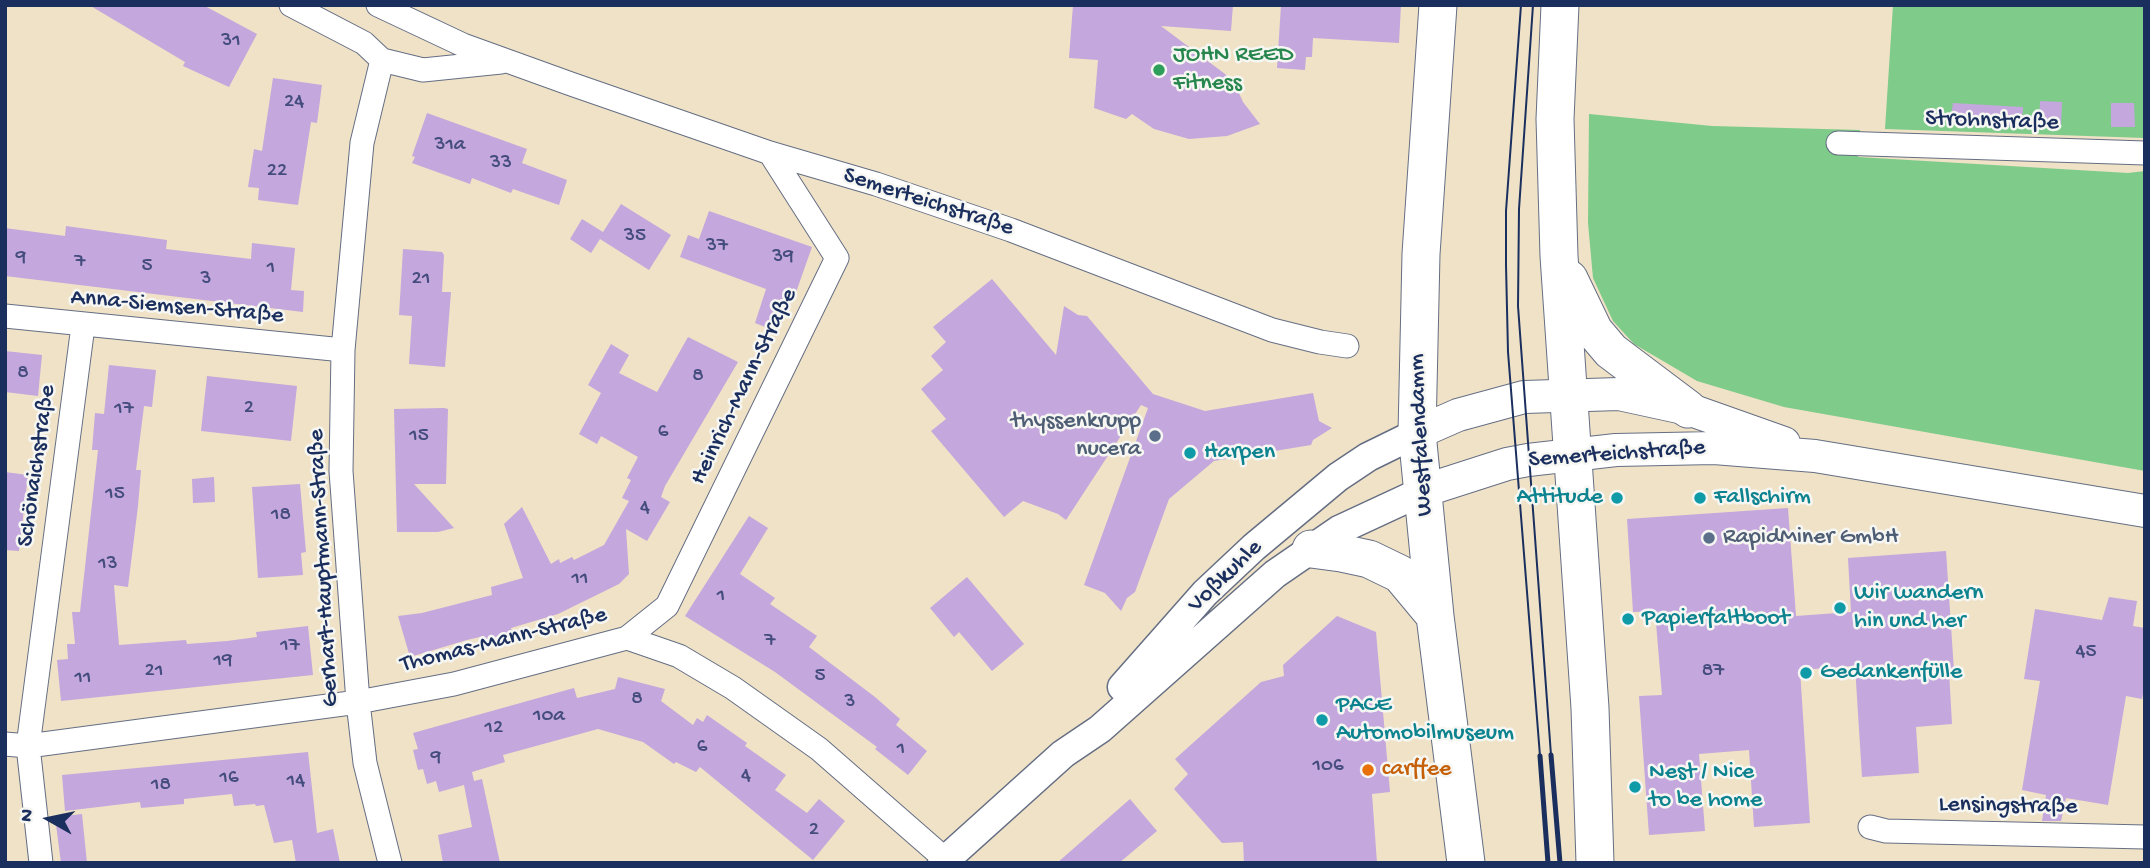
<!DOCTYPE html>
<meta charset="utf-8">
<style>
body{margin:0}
#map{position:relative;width:2150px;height:868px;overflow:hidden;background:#efe2c7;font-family:"Gochi Hand",sans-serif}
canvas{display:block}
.frame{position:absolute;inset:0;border:7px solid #1b2f5e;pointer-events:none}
.north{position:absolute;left:14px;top:784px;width:70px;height:70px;-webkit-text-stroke:5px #f6f6f2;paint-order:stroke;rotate:279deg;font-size:19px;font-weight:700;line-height:28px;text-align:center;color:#1b2f5e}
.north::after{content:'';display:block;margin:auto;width:24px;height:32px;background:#1b2f5e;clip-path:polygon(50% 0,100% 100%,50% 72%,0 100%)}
</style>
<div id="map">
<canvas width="2150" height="868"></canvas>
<div class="frame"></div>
<div class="north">N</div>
</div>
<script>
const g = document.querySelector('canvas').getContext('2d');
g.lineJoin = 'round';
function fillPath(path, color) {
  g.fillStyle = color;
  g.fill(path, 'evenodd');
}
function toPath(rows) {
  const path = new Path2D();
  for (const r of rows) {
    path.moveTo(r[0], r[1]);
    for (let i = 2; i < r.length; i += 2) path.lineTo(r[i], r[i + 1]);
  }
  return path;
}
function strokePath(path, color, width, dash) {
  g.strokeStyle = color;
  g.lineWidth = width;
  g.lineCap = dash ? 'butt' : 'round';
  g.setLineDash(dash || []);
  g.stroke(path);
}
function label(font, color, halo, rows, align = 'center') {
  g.font = font + ' "Gochi Hand",sans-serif';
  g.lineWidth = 5;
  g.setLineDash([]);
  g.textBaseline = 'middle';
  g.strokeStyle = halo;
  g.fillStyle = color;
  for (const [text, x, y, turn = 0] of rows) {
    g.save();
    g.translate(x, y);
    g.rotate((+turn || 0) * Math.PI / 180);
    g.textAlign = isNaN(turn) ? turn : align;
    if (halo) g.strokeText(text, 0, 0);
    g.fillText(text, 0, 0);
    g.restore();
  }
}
const green = toPath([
 [1893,5,2145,5,2145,138,1885,129],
 [1589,114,1712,126,1860,130,1858,157,2128,173,2145,171,2145,471,1784,407,1697,381,1634,344,1613,321,1593,278,1588,223]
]);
const building = toPath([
 [89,5,203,5,257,34,229,87,183,66,185,62],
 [1073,5,1233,5,1231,31,1161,26,1225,74,1235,84,1243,102,1260,124,1227,136,1189,139,1154,129,1132,114,1126,119,1094,108,1098,60,1069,58],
 [1281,5,1401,5,1399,43,1313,38,1312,57,1306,57,1305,70,1277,68],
 [273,78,322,85,317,123,311,122,298,205,258,200,259,188,248,187,254,149,262,151],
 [2040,101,2062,102,2061,127,2039,126],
 [1953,103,2023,107,2022,127,1950,124],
 [2111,103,2134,103,2135,127,2111,127],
 [427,113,527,149,522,163,567,180,559,205,513,189,511,193,472,178,470,184,412,163,415,157,412,156],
 [621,204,671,235,649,270,600,239,591,253,570,239,582,219,603,232],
 [709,211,812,247,794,298,791,297,773,330,755,323,766,289,680,257,688,235,699,239],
 [66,226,167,240,166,249,251,259,252,243,295,248,291,290,304,291,303,312,5,276,5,228,65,236],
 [403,249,442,252,444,255,442,292,451,292,445,367,409,364,412,316,399,315],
 [992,279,1056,355,1064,306,1078,315,1087,316,1153,394,1205,411,1313,393,1319,421,1332,428,1313,440,1311,445,1214,461,1169,499,1135,592,1127,598,1121,611,1105,593,1084,585,1148,408,1141,405,1066,520,1058,514,1023,501,1004,517,931,431,946,419,921,389,943,370,931,356,946,342,933,327],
 [688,337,738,362,665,486,661,497,670,502,647,541,626,529,629,574,619,584,558,614,511,628,512,632,485,640,484,636,467,640,410,657,398,616,422,613,492,595,491,587,523,578,504,524,522,507,551,564,559,559,560,563,572,557,574,560,604,545,629,501,622,498,631,480,627,478,638,457,601,436,597,444,579,434,601,393,588,385,611,344,629,355,619,373,657,392],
 [5,351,42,355,38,396,5,392],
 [109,365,156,370,152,407,144,406,136,470,141,470,138,506,128,587,114,585,119,645,186,640,187,644,227,641,257,637,256,632,308,626,313,675,61,701,57,660,68,659,67,644,75,644,72,612,80,612,98,450,92,450,95,413,104,414],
 [207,376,297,386,291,441,201,431],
 [444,408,448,409,446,484,414,484,454,528,438,532,397,532,394,409],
 [5,472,28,475,19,551,5,550],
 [214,477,215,502,193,503,192,479],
 [300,484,306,552,301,553,303,575,258,578,252,487],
 [1788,508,1796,616,1851,612,1848,558,1946,551,1954,671,1949,671,1952,724,1916,727,1919,773,1862,777,1855,666,1800,670,1810,823,1754,827,1749,750,1699,754,1705,831,1649,835,1639,696,1662,695,1655,611,1633,612,1627,519],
 [749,516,768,528,740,574,775,598,770,604,817,636,809,647,875,697,900,719,896,725,927,751,908,775,875,749,877,747,775,672,685,616],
 [967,577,1024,644,992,671,959,632,954,637,930,608],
 [2109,597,2137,601,2133,626,2145,628,2145,684,2142,699,2126,696,2108,805,2066,798,2061,821,2042,821,2046,795,2022,790,2040,681,2024,679,2035,609,2102,620],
 [1337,616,1376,632,1390,792,1372,794,1377,863,1244,863,1243,842,1222,843,1174,789,1188,774,1175,759,1261,682,1284,676,1283,665],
 [618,677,665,689,661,701,693,725,697,718,703,722,707,715,747,743,745,746,786,775,775,790,807,813,819,799,845,821,813,860,700,767,696,772,676,762,674,764,643,742,598,729,503,755,505,762,472,772,474,781,482,779,500,863,443,863,438,835,472,827,464,785,439,792,436,781,427,784,423,769,418,770,413,750,418,749,413,733,574,688,577,698,615,689],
 [308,752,317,833,333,829,340,863,296,863,292,840,274,843,264,805,256,806,255,804,234,806,232,794,184,799,184,804,141,808,140,802,65,811,62,775],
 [1130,799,1157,831,1119,863,1057,863],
 [82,814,87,863,61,863,55,817]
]);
const minor = toPath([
 [291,5,364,43,382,60,423,70,501,62],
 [378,5,463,45,571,84,770,153,876,184,1011,230,1272,330,1320,342,1347,346],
 [382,60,362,143,343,350,341,471,358,702,365,763,390,863],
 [1838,143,2145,153],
 [5,316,343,350],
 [627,638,667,606,837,258,770,153],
 [5,744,28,746,358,702,454,684,627,638,679,656,733,688,819,749,946,860],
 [1870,827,1886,831,2145,837],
 [41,863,28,746,83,326]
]);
const tertiary = toPath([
 [1122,687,1205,593,1254,547,1338,477,1368,457,1417,433],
 [942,863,1063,754,1100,729,1275,574,1339,530,1423,491]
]);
const secondary = toPath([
 [1417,433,1458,415,1524,397,1619,394,1688,409,1784,443],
 [1423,491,1507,464,1528,460,1616,450,1714,448,1815,456,2145,511]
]);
const primary = toPath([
 [1438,5,1421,254,1417,433,1435,616,1466,863],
 [1560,5,1555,119,1559,256,1590,708,1595,863],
 [1569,279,1594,331,1611,351,1688,409],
 [1311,549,1341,553,1369,559,1400,574,1435,616]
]);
const tram = toPath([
 [1521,5,1506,211,1506,265,1508,352,1540,756],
 [1533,5,1519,209,1518,306,1551,755]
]);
const rail = toPath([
 [1551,755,1560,863],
 [1540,756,1548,863]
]);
const markers = [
 [1159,70,7,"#2e9e5b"],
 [1155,436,7,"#5c6f8a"],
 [1190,453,7,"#0f9aa8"],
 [1617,498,7,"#0f9aa8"],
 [1700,498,7,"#0f9aa8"],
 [1709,538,7,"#5c6f8a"],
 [1840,608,7,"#0f9aa8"],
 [1628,619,7,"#0f9aa8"],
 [1806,673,7,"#0f9aa8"],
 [1322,720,7,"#0f9aa8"],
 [1368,770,7,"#e8710a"],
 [1635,787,7,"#0f9aa8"]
];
const numberNames = [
 ["31",231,42],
 ["24",294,103],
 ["31a",450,146],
 ["33",501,164],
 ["22",277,172],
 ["35",635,237],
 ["37",717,247],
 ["39",783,258],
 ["9",21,259],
 ["7",80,263],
 ["5",147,267],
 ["1",271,269],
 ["3",206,280],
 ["21",421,280],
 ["8",23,374],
 ["8",698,377],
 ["2",249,409],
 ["17",124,410],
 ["6",663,433],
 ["15",419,437],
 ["15",115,495],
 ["4",645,509],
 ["18",281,516],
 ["13",108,565],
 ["11",580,580],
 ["1",721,597],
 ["7",770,642],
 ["17",290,647],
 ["45",2086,653],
 ["19",223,662],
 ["21",154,672],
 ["87",1713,672],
 ["5",820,677],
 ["11",83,679],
 ["8",637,700],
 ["3",850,703],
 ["10a",549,717],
 ["12",494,729],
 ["6",702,748],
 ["1",901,750],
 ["9",436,759],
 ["106",1328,767],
 ["4",746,777],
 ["16",229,779],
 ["14",296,782],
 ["18",161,786],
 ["2",814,831]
];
const leisureNames = [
 ["JOHN REED",1173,56],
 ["Fitness",1173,84]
];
const streetNames = [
 ["Strohnstraße",1992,122,2],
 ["Semerteichstraße",928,203,18],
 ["Anna-Siemsen-Straße",177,308,5],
 ["Heinrich-Mann-Straße",745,387,-64],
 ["Westfalendamm",1422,435,-93],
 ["Semerteichstraße",1617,455,-4],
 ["Schönaichstraße",38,466,-82],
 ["Gerhart-Hauptmann-Straße",325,568,-93],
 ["Voßkuhle",1226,577,-44],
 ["Thomas-Mann-Straße",504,641,-14],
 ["Lensingstraße",2008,807,1]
];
const serviceNames = [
 ["thyssenkrupp",1141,422],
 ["nucera",1141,450],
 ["RapidMiner GmbH",1723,538,"left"]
];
const cultureNames = [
 ["Harpen",1204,453],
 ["Attitude",1603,498,"right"],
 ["Fallschirm",1714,498],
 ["Wir wandern",1854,594],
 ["hin und her",1854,622],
 ["Papierfaltboot",1642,619],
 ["Gedankenfülle",1820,673],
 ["PACE",1336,706],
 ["Automobilmuseum",1336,734],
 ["Nest / Nice",1649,773],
 ["to be home",1649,801]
];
const foodNames = [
 ["carffee",1382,770]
];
fillPath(green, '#7ecb8a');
fillPath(building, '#c4a7dc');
strokePath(minor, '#656e83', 25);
strokePath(tertiary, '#656e83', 31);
strokePath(secondary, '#656e83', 34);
strokePath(primary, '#656e83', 39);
strokePath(minor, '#fff', 23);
strokePath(tertiary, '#fff', 28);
strokePath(secondary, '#fff', 32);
strokePath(primary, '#fff', 37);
strokePath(tram, '#1b2f5e', 2);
strokePath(rail, '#1b2f5e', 5);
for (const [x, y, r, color] of markers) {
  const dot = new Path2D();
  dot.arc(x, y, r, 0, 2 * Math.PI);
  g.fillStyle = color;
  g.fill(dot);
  strokePath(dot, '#f6f6f2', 2.5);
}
label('21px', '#454d7e', null, numberNames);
label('24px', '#27864d', '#f6f6f2', leisureNames, 'left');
label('24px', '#1b2f5e', '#f6f6f2', streetNames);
label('24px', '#4e5e75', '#f6f6f2', serviceNames, 'right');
label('24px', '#0d838f', '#f6f6f2', cultureNames, 'left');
label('24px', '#c56008', '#f6f6f2', foodNames, 'left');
</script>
